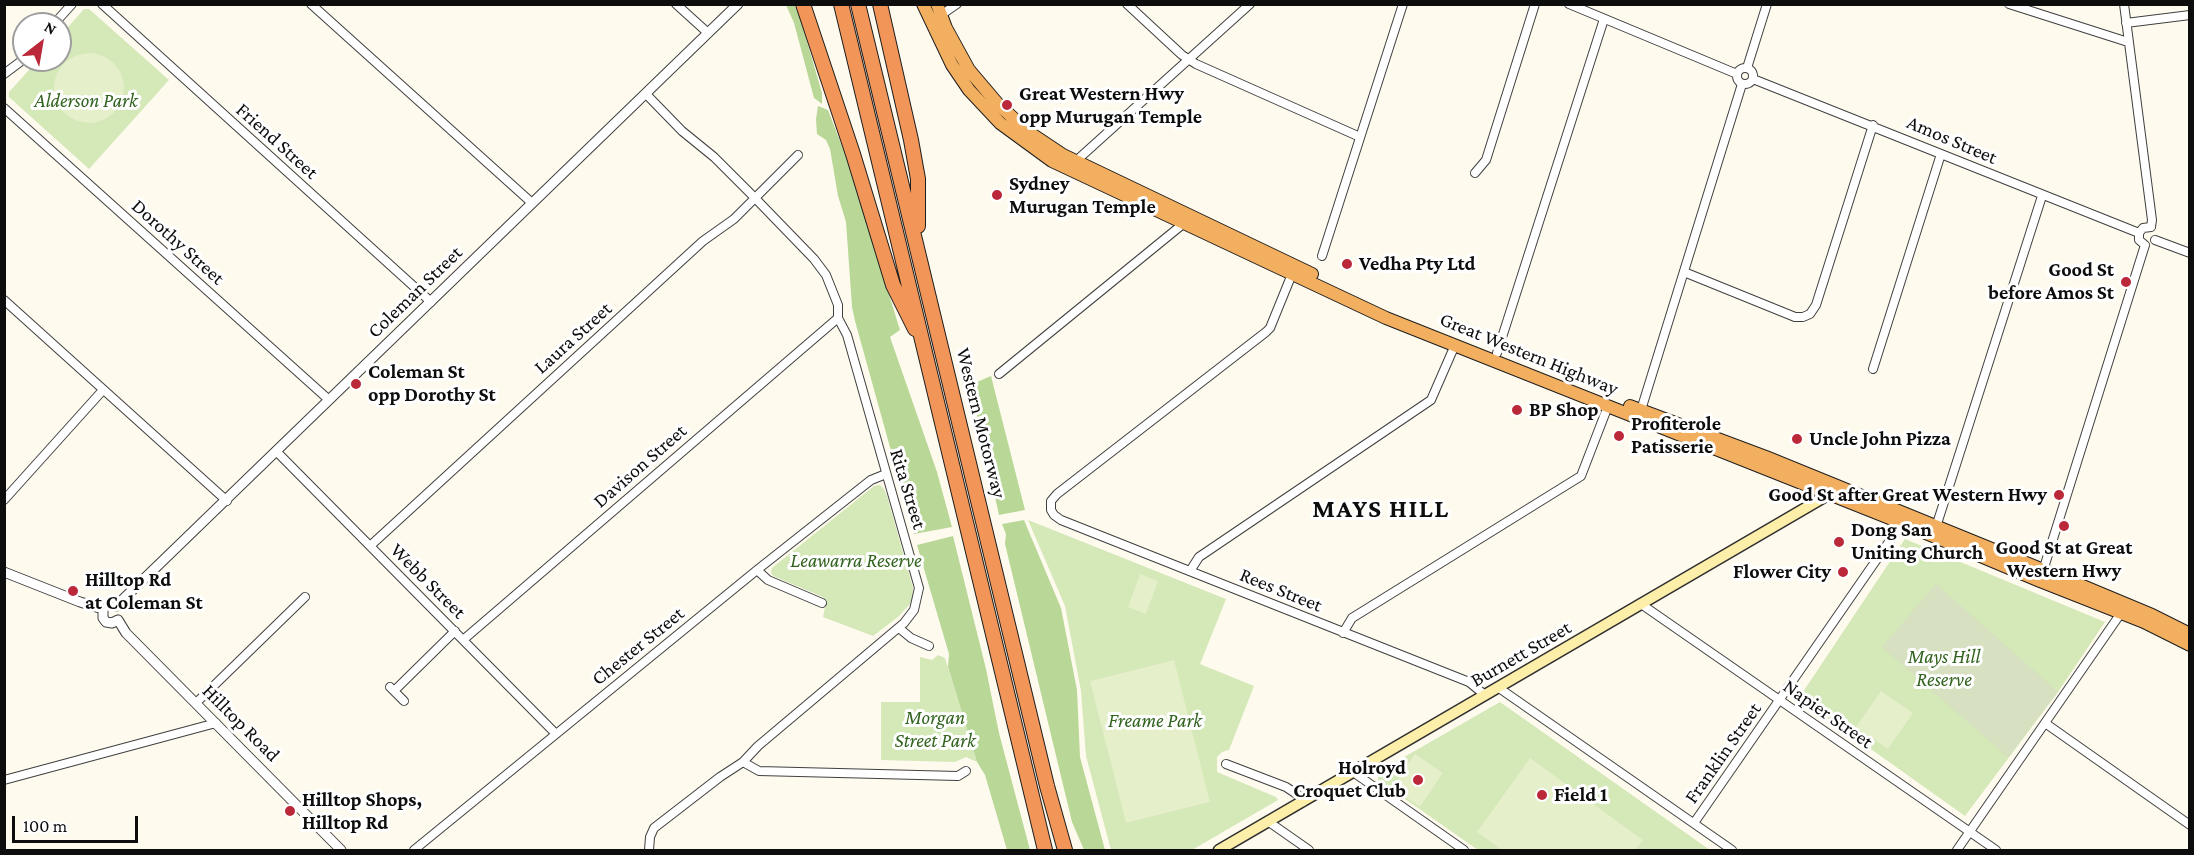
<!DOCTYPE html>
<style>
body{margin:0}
#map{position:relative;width:2194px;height:855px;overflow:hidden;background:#fffaee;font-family:"Crimson Pro",serif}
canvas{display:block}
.frame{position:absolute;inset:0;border:6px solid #0d0d0d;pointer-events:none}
.north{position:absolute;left:12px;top:12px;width:60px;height:60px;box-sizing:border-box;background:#fff;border:2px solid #9e9e9e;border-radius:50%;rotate:31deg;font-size:16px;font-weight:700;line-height:24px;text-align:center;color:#0d0d0d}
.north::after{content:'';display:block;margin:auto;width:21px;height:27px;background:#ba2839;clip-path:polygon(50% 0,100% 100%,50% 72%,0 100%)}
.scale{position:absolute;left:12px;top:816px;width:126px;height:27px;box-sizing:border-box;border:3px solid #0d0d0d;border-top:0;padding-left:8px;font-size:18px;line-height:21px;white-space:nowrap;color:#0d0d0d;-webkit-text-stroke:4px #fff;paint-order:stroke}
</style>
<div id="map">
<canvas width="2194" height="855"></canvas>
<div class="frame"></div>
<div class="north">N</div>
<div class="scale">100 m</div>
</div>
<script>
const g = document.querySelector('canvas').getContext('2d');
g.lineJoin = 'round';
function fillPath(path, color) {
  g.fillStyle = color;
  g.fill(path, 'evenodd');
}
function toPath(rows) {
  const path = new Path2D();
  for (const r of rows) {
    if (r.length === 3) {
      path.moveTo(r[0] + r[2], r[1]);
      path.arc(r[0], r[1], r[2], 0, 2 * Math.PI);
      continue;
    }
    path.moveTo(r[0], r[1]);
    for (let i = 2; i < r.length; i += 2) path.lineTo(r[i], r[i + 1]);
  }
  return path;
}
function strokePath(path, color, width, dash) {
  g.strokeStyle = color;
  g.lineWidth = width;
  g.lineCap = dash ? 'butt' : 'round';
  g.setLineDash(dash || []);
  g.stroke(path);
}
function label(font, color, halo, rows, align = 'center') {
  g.font = font + ' "Crimson Pro",serif';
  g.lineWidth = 6;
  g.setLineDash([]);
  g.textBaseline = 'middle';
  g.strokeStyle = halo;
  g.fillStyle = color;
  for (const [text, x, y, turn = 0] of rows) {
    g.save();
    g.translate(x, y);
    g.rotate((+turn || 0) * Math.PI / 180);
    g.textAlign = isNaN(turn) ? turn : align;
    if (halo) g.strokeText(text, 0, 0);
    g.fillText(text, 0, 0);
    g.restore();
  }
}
const green = toPath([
 [84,9,89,9,169,80,89,169,9,97,9,92,38,60,60,60,60,36],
 [880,485,884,489,887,496,913,588,912,602,898,617,873,636,823,617,826,602,823,597,773,576,771,572,772,568,874,486],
 [1028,520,1226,599,1200,664,1254,686,1229,750,1222,752,1217,757,1217,772,1276,797,1278,800,1192,850,1111,850,1086,756,1081,691,1065,606],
 [1905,539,2105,622,2058,692,1965,816,1799,698],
 [938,655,945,658,977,762,966,757,955,762,881,760,881,702,920,702,920,657,932,660],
 [1500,702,1710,850,1478,850,1378,780,1378,772]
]);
const forest = toPath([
 [786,5,794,5,799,14,822,93,822,104,814,98,794,23],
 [818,106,828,110,848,162,900,330,890,337,937,472,952,527,914,534,855,321,852,307,846,222,838,196,830,149,826,140,817,134,816,119],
 [991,376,1025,510,999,515,970,385],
 [1024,520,1061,608,1077,690,1080,757,1105,850,1084,850,1072,822,1005,544,1006,534,1002,524],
 [953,536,986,669,999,733,1030,850,1007,850,985,775,977,762,948,667,949,654,917,545]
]);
const cemetery = toPath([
 [1936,584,2058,692,2008,757,1882,647]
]);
const pitch = toPath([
 [89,88,35],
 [1140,574,1158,581,1146,614,1128,607],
 [1174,660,1210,802,1126,823,1090,681],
 [1881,691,1913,713,1888,749,1856,727],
 [1415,754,1443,773,1420,807,1392,788],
 [1530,758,1643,840,1635,850,1502,850,1477,832]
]);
const minor = toPath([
 [102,4,431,302],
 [311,4,532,203],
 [676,4,708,33],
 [1127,4,1182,55,1196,64,1360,137],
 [1569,4,1737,74],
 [2009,4,2128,42],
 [2124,4,2152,220,2151,227],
 [941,15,957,4],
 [2126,23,2190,15],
 [54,24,72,4],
 [1745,76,8],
 [1747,68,1767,4],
 [4,74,24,59],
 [1753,79,2139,233],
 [646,94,682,131,714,157,754,197,814,259,826,275,838,305,838,318,847,335,919,588,914,610,904,623,758,746,743,762,720,777,654,828,650,837,649,850],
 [4,108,328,399],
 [1076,161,1250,4],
 [1475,173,1486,160,1535,4],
 [2155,240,2190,253],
 [2145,245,2139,240,2139,233,2143,228,2151,227],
 [1322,256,1403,4],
 [1684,272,1795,317,1803,317,1810,314,1816,305,1873,125],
 [1292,274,1270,328,1266,332,1057,494,1051,501,1051,510,1054,515,1061,520,1469,682,1485,695],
 [4,300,227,501],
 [1497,353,1604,19],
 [1873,369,1941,154],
 [999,374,1183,224],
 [1641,410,1742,84],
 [276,451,556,734],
 [4,500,103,390],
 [1936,527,2042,196],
 [370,546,703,241,734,219,798,155],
 [757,570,768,580,822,603],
 [1190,571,1199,557,1431,400,1455,345],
 [2042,574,2145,245],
 [1641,604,1996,850],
 [899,628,911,638,929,646],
 [1343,633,1352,618,1581,476,1608,406],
 [463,640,838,318],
 [390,687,404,701],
 [1499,688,1732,850],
 [394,691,455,631],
 [196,703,305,597],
 [2045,723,2190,825],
 [743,762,759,771,958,776,966,771],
 [1226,764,1286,787,1298,795,1303,802],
 [1353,772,1464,850],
 [4,780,216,723],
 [1269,822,1309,850],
 [1694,823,1902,523],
 [414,850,757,570,871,480,886,474],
 [1957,850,2121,613]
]);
const tertiary = toPath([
 [4,572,80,602,103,609],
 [116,606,738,4],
 [103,609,103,618,106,622,112,623,118,620],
 [118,620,126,633,341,850]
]);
const secondary = toPath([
 [1219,850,1833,492]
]);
const trunk = toPath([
 [923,4,952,65,969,90,1000,123,1052,161,1386,318,1902,523,2040,581,2144,622,2190,645],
 [937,4,946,28,969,70,997,103,1027,131,1063,155,1312,274],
 [1630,406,1766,457,2085,587,2152,615,2190,634]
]);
const motorway = toPath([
 [803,4,853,154,893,285,915,329],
 [841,4,1045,850],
 [858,4,1047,786,1065,850],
 [880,4,911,140,918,179,918,226]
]);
const markers = [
 [1007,105,6,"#ba2839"],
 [997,195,6,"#ba2839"],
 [1347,264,6,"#ba2839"],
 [2126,282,6,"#ba2839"],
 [356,384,6,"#ba2839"],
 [1517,410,6,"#ba2839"],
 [1619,436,6,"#ba2839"],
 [1797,439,6,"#ba2839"],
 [2059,495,6,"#ba2839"],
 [2064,526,6,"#ba2839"],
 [1839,542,6,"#ba2839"],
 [1843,572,6,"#ba2839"],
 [73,591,6,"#ba2839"],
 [1418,780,6,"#ba2839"],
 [1542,795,6,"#ba2839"],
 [290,811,6,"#ba2839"]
];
const poiNames = [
 ["Great Western Hwy",1019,94],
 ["opp Murugan Temple",1019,117],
 ["Sydney",1009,184],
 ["Murugan Temple",1009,207],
 ["Vedha Pty Ltd",1359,264],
 ["Good St",2114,270,"right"],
 ["before Amos St",2114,293,"right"],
 ["Coleman St",368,372],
 ["opp Dorothy St",368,395],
 ["BP Shop",1529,410],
 ["Profiterole",1631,424],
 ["Patisserie",1631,447],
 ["Uncle John Pizza",1809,439],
 ["Good St after Great Western Hwy",2047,495,"right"],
 ["Dong San",1851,530],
 ["Uniting Church",1851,553],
 ["Good St at Great",2064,548,"center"],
 ["Western Hwy",2064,571,"center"],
 ["Flower City",1831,572,"right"],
 ["Hilltop Rd",85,580],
 ["at Coleman St",85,603],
 ["Holroyd",1406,768,"right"],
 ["Croquet Club",1406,791,"right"],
 ["Field 1",1554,795],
 ["Hilltop Shops,",302,800],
 ["Hilltop Rd",302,823]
];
const parkNames = [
 ["Alderson Park",86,101],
 ["Leawarra Reserve",856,561],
 ["Mays Hill",1944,657],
 ["Reserve",1944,680],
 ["Morgan",935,718],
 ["Street Park",935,741],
 ["Freame Park",1155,721]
];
const streetNames = [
 ["Amos Street",1952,140,23],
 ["Friend Street",277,141,42],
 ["Dorothy Street",178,242,42],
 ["Coleman Street",415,292,-44],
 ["Laura Street",573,338,-42],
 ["Great Western Highway",1529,354,22],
 ["Western Motorway",981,423,76],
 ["Davison Street",640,466,-41],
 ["Rita Street",908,489,73],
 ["Webb Street",428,581,45],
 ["Rees Street",1281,590,22],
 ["Chester Street",638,646,-39],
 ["Burnett Street",1521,654,-30],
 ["Napier Street",1828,714,35],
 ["Hilltop Road",241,723,45],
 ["Franklin Street",1723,753,-55]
];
const districtNames = [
 ["MAYS HILL",1381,509]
];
fillPath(green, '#d4e8b8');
fillPath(forest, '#b9d898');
fillPath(cemetery, '#d7e0c0');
fillPath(pitch, '#e5efca');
strokePath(minor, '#404040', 10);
strokePath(tertiary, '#404040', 11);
strokePath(secondary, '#2f2f2f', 13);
strokePath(trunk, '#1e1e1e', 14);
strokePath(motorway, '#1e1e1e', 16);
strokePath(minor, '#fff', 8);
strokePath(tertiary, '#fff', 9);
strokePath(secondary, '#fdeeaa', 10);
strokePath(trunk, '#f3af60', 12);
strokePath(motorway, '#f19559', 14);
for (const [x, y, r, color] of markers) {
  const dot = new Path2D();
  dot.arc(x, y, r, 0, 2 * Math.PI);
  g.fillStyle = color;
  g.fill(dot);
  strokePath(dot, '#fff', 2);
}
label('bold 20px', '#0d0d0d', '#fff', poiNames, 'left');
label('italic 20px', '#32631f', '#fff', parkNames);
label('20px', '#0d0d0d', '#fff', streetNames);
g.letterSpacing = '1.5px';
label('bold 26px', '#0d0d0d', '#fff', districtNames);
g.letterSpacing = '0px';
</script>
